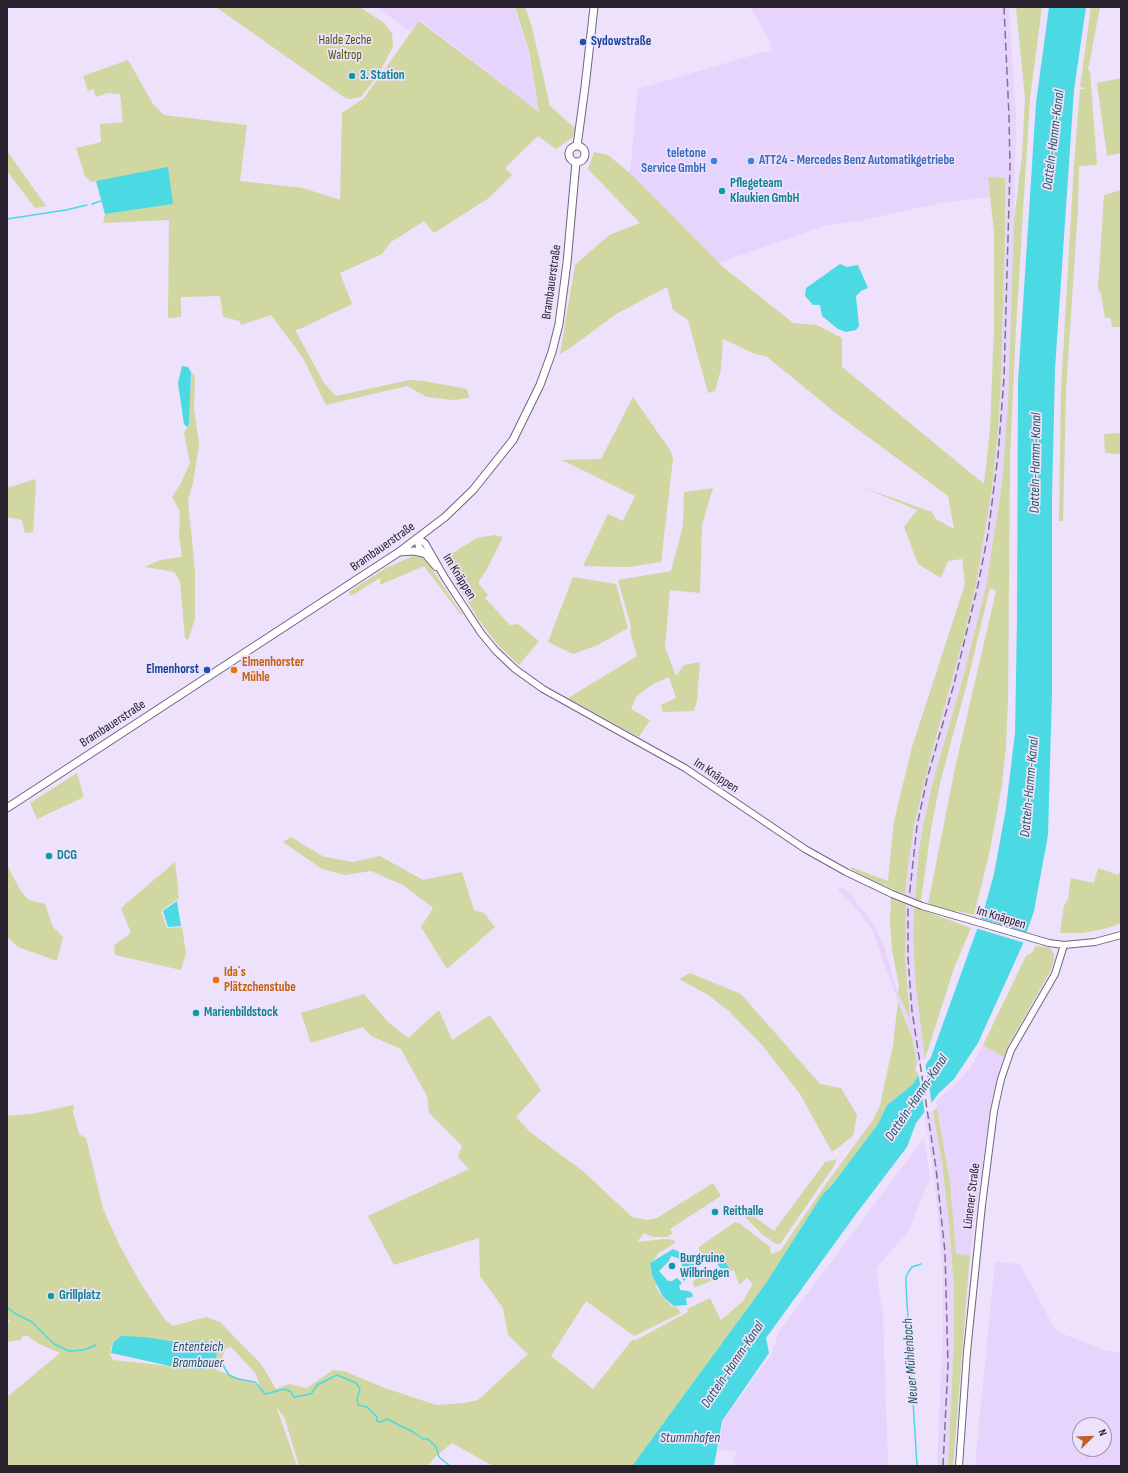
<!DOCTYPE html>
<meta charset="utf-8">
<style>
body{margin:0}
#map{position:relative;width:1128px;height:1473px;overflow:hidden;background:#ede1fc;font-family:"Sofia Sans Condensed",sans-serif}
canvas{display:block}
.frame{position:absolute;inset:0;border:8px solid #28222f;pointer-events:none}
.north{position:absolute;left:1072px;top:1417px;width:40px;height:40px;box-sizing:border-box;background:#ede1fc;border:1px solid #9e95aa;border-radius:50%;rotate:67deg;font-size:11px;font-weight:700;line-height:16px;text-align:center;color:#28222f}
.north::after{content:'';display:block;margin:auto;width:14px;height:18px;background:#c35f27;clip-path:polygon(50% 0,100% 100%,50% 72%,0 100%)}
</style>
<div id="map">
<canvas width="1128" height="1473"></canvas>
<div class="frame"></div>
<div class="north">N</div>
</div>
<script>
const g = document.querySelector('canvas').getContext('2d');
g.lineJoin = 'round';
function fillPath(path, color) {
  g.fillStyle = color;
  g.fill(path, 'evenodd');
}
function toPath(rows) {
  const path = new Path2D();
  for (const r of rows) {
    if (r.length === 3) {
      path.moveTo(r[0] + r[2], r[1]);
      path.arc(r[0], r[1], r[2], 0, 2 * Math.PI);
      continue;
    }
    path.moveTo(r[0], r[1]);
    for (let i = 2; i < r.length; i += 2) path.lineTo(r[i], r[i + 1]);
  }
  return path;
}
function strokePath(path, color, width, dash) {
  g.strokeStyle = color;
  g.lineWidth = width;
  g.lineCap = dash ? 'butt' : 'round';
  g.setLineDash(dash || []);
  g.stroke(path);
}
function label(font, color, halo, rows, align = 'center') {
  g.font = font + ' "Sofia Sans Condensed",sans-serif';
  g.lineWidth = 3.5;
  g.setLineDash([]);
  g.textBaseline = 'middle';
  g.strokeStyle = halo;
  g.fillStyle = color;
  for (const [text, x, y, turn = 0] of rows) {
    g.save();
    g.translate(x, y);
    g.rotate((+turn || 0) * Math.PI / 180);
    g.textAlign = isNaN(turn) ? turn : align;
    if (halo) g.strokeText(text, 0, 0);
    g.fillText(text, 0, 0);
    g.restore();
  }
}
const built = toPath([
 [376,7,514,7,528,51,539,112,420,20,410,31],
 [750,7,1009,7,1016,116,1014,221,1008,405,1002,483,986,587,961,685,933,781,919,851,914,907,913,939,916,989,925,1059,921,1059,921,1063,917,1064,912,1037,907,1022,894,991,873,932,862,916,851,902,838,890,840,886,851,895,874,925,884,946,898,994,910,1016,904,940,906,904,905,894,910,849,914,825,925,778,965,633,976,584,992,488,998,430,1001,378,1005,231,1005,178,988,178,990,197,935,204,859,221,827,225,718,263,630,173,638,89,760,53,773,51,770,40],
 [983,1045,1004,1057,991,1102,970,1255,956,1255,950,1182,936,1101,957,1083,970,1068],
 [933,1111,942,1163,949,1223,954,1289,954,1338,948,1466,937,1466,943,1329,943,1273,934,1175,925,1116,930,1115,929,1112],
 [924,1138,930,1178,908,1232,876,1268,883,1316,888,1466,733,1466,736,1451,718,1450,723,1421,771,1355,779,1331],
 [995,1262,1020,1264,1056,1331,1106,1351,1121,1353,1121,1466,975,1466],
 [1080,1425,1104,1425,1104,1449,1080,1449]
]);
const green = toPath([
 [216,7,360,7,384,23,392,33,393,47,378,75,361,97,351,99,345,98],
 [515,7,525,7,532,27,550,106,575,128,573,137,556,149,538,136,505,168,512,175,489,198,434,233,424,221,391,242,382,254,340,273,352,304,302,328,295,330,324,383,336,396,409,380,424,381,467,389,469,398,453,400,427,397,407,386,326,405,303,358,271,315,241,325,240,321,223,317,220,296,181,297,181,317,168,318,169,220,103,223,105,214,173,204,96,181,91,182,85,176,76,148,101,142,100,124,123,122,120,94,108,93,96,97,93,89,88,91,83,76,128,60,153,104,164,115,247,125,240,181,303,188,340,200,342,113,364,98,419,21,539,112,529,51],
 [1016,7,1042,7,1030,98,1016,327,1010,458,1008,702,1006,745,1002,785,989,855,974,915,957,911,952,912,928,904,955,768,996,591,990,588,966,687,940,783,931,829,921,901,915,898,919,851,923,827,933,781,961,685,986,587,1002,483,1008,405,1014,221,1022,155,1025,98],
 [1091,7,1100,7,1088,70,1090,71,1097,165,1079,166,1078,207,1066,391,1063,521,1059,521,1061,389,1074,164,1080,89,1085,89,1085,88,1080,87],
 [1121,78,1121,153,1107,156,1097,83],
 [7,151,46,206,35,208,7,171],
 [594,152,608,155,630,173,723,267,793,323,817,325,842,338,842,367,984,484,990,429,994,328,994,233,988,177,1005,178,1005,231,1001,378,998,430,992,488,976,584,965,633,931,755,914,825,907,874,905,894,869,879,851,869,851,867,888,881,894,821,912,747,965,584,962,559,948,561,941,578,918,564,904,527,917,510,862,487,932,512,936,519,954,529,948,496,837,414,766,356,755,354,723,339,721,369,715,391,708,393,688,320,673,310,667,287,616,314,569,349,560,354,575,265,609,235,640,223,588,169],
 [1121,190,1121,327,1112,327,1111,318,1105,318,1101,294,1098,289,1104,195],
 [191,372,195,376,194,409,199,444,193,483,188,500,195,571,195,619,188,640,185,638,180,581,174,572,144,567,160,560,182,557,179,535,180,512,172,497,180,485,190,463,184,433,189,424],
 [633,397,670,450,673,459,661,562,628,567,583,566,608,514,623,521,635,496,562,460,601,459],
 [1121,433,1121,454,1105,453,1104,434],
 [35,479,36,484,33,532,25,533,22,520,7,517,7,488],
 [713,488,702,525,700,593,670,590,665,647,676,676,684,665,700,662,697,701,694,711,663,712,661,705,676,698,669,677,653,684,637,696,631,709,650,720,639,737,568,698,637,656,630,632,631,627,618,580,671,571,683,525,684,492],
 [494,535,503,537,488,567,478,583,488,595,485,598,510,625,518,624,539,641,519,665,499,646,478,619,443,559,477,538],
 [413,556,423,558,428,563,462,614,461,615,424,566,380,585,380,578,351,596,349,592,386,568],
 [573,577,616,584,628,628,598,645,573,654,548,642],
 [77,773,84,797,37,819,30,803],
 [291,837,324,857,353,862,380,856,423,880,462,872,474,910,484,913,495,927,447,969,421,927,433,908,403,885,371,871,345,875,322,869,283,842],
 [175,862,179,898,161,911,167,928,182,927,186,953,181,970,115,955,114,945,131,933,121,908],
 [7,865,20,890,29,900,45,904,53,927,63,937,57,961,18,947,7,937],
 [1098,868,1118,875,1121,868,1121,923,1108,928,1083,933,1060,933,1064,906,1068,899,1071,878,1094,883],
 [891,898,906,904,905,957,910,1018,898,994,899,986,892,950,890,923],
 [914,907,971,928,954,968,925,1059,916,989,913,939],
 [1035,946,1048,947,1051,949,1054,955,1054,960,1050,972,1008,1046,1004,1057,983,1045,1026,956,1033,952],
 [690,973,741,994,820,1084,841,1088,857,1115,853,1136,832,1152,800,1094,762,1045,729,1011,708,995,679,979],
 [364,994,388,1022,408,1038,439,1010,452,1040,490,1015,541,1090,516,1117,530,1132,584,1172,632,1217,648,1220,657,1218,713,1183,721,1196,670,1229,673,1233,667,1237,653,1237,644,1233,637,1242,664,1239,674,1240,675,1243,657,1254,657,1256,650,1264,652,1275,657,1284,655,1286,663,1298,672,1306,677,1307,681,1313,634,1336,586,1301,551,1356,593,1389,632,1340,636,1340,688,1312,687,1309,710,1298,721,1320,743,1301,753,1284,747,1278,739,1285,734,1270,731,1271,729,1270,729,1268,726,1263,717,1254,701,1254,699,1250,699,1247,735,1222,739,1223,770,1247,771,1254,781,1250,826,1184,873,1120,881,1103,881,1100,893,1045,898,1001,912,1037,917,1064,915,1070,919,1075,912,1085,887,1105,878,1124,832,1185,822,1195,766,1283,632,1466,493,1466,452,1443,435,1457,428,1466,299,1466,285,1419,276,1406,297,1466,7,1466,7,1397,60,1353,39,1344,28,1336,23,1336,21,1340,7,1342,7,1324,10,1321,7,1318,7,1116,31,1114,74,1105,73,1112,79,1134,86,1138,103,1209,119,1244,141,1284,165,1320,173,1326,206,1317,220,1322,261,1364,276,1389,289,1384,307,1388,333,1370,344,1371,385,1388,436,1405,464,1403,478,1400,528,1354,508,1335,503,1308,480,1276,479,1238,394,1265,368,1216,469,1169,458,1157,462,1146,429,1113,427,1096,401,1049,371,1036,363,1027,311,1043,301,1013],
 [144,1337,151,1339,181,1342,198,1341,211,1366,199,1369,113,1360,110,1355,112,1343],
 [231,1347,256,1374,260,1388,253,1383,216,1370,220,1363,218,1361,221,1362,225,1349],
 [937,1108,950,1182,956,1254,970,1255,953,1466,948,1466,954,1338,954,1289,949,1223,942,1163,933,1111],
 [837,1159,834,1166,780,1244,776,1244,763,1235,738,1210,738,1205,774,1231,825,1162],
 [707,1272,713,1279,711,1281,696,1287,694,1286,693,1283,693,1281]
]);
const water = toPath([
 [1049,7,1086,7,1074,90,1055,369,1052,498,1052,692,1048,835,1034,911,1022,946,978,1043,954,1079,939,1093,916,1123,907,1147,856,1214,766,1338,769,1353,722,1421,714,1466,632,1466,766,1283,822,1195,832,1185,878,1124,887,1105,912,1085,931,1057,984,910,994,874,1006,808,1015,733,1017,619,1018,382,1036,103],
 [168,167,173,204,105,214,96,181],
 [840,264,847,267,858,265,868,288,861,291,856,296,859,326,856,330,846,332,838,329,822,316,820,305,813,305,805,296,806,288],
 [182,366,188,367,191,372,189,424,187,427,184,424,178,383],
 [177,901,181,926,168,927,163,911],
 [673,1249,690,1257,698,1255,703,1264,692,1272,684,1281,680,1276,684,1269,678,1258,671,1256,669,1261,659,1271,668,1281,672,1281,677,1278,682,1283,679,1286,680,1290,688,1291,692,1293,693,1297,686,1298,687,1305,674,1306,669,1302,663,1297,652,1275,650,1263],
 [712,1253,717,1254,726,1263,729,1268,729,1270,723,1272,713,1258,706,1262,701,1254],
 [121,1336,144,1337,170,1341,181,1342,198,1341,211,1342,217,1351,216,1359,211,1366,200,1369,179,1368,111,1353,113,1343]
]);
const pier = toPath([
 [979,918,1029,933,1025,943,975,928],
 [925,1062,932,1105,925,1114,918,1072]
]);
const stream = toPath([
 [92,204,101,201],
 [7,219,66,210,87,205],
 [7,1307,14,1313,32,1322,54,1344,69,1351,84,1350,96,1345],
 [223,1365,229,1375,238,1379,255,1382,265,1394,285,1389,291,1392,294,1397,311,1394,317,1385,337,1375,356,1383,360,1389,357,1399,358,1405,367,1407,377,1417,377,1421,380,1422,387,1419,413,1432,423,1439,428,1439,436,1447,439,1457,450,1466],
 [917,1466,906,1286,906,1277,909,1271,912,1267,921,1264]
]);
const tertiary = toPath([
 [417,538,425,543,445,578,481,633,496,651,515,669,543,689,685,768,805,849,846,872,892,894],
 [417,538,419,547,436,567],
 [922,906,1049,943,1064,945,1095,942,1121,935],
 [959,1466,967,1352,982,1205,994,1111,1001,1079,1011,1050,1055,974,1064,945]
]);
const secondary = toPath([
 [577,146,585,87,594,7],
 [577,154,8],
 [399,552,414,551,423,553],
 [7,808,399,552,445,517,473,490,513,440,540,385,552,352,559,324,567,263,576,162]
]);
const rail = toPath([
 [943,1466,948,1365,945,1252,936,1168,912,1011,908,958,908,908,917,826,927,779,954,684,978,585,988,534,998,456,1004,378,1010,168,1009,116,1004,7]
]);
const tertiaryBridge = toPath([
 [892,894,922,906]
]);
const markers = [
 [583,42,4,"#1a4fb4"],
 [352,76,4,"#0f9aa8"],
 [714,161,4,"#3f7fe0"],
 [751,161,4,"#3f7fe0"],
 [722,191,4,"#0f9aa8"],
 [207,670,4,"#1a4fb4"],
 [234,670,4,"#e8710a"],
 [49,856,4,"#0f9aa8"],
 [216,980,4,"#e8710a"],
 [196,1013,4,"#0f9aa8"],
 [715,1212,4,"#0f9aa8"],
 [672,1266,4,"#0f9aa8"],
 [51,1296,4,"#0f9aa8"]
];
const parkNames = [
 ["Halde Zeche",345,41],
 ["Waltrop",345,56]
];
const transitNames = [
 ["Sydowstraße",591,42],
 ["Elmenhorst",199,670,"right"]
];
const cultureNames = [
 ["3. Station",360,76],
 ["Pflegeteam",730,184],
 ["Klaukien GmbH",730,199],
 ["DCG",57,856],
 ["Marienbildstock",204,1013],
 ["Reithalle",723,1212],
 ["Burgruine",680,1259],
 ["Wilbringen",680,1274],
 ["Grillplatz",59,1296]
];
const shopNames = [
 ["teletone",706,154],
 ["Service GmbH",706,169],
 ["ATT24 - Mercedes Benz Automatikgetriebe",759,161,"left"]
];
const streetNames = [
 ["Brambauerstraße",552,282,-82],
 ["Brambauerstraße",383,547,-35],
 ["Im Knäppen",459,577,58],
 ["Brambauerstraße",113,724,-33],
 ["Im Knäppen",716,776,34],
 ["Im Knäppen",1001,918,17],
 ["Lünener Straße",972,1196,-83]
];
const foodNames = [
 ["Elmenhorster",242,663],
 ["Mühle",242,678],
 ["Ida´s",224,973],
 ["Plätzchenstube",224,988]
];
const waterNames = [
 ["Datteln-Hamm-Kanal",1054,140,-83],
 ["Datteln-Hamm-Kanal",1036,463,-89],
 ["Datteln-Hamm-Kanal",1030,787,-85],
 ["Datteln-Hamm-Kanal",917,1098,-56],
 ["Ententeich",198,1347],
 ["Brambauer",198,1363],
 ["Neuer Mühlenbach",911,1361,-94],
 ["Datteln-Hamm-Kanal",733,1365,-56],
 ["Stummhafen",690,1438]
];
fillPath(built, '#e6d4fd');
fillPath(green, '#d0d7a0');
fillPath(water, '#4bd9e3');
fillPath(pier, '#ede1fc');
strokePath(stream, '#4bd9e3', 1.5);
strokePath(tertiary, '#706381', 8);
strokePath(secondary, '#706381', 9);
strokePath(tertiary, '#fff', 6);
strokePath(secondary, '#fff', 7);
strokePath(rail, '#7d7487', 1.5, [8, 4]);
strokePath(tertiaryBridge, '#706381', 8, []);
strokePath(tertiaryBridge, '#fff', 6);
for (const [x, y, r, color] of markers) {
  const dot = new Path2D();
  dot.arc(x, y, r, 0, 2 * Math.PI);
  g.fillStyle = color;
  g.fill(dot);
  strokePath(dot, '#ede1fc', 1.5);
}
label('13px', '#505610', '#ede1fc', parkNames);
label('bold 13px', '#164399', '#ede1fc', transitNames, 'left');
label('bold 13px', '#0d838f', '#ede1fc', cultureNames, 'left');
label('bold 13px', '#366cbe', '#ede1fc', shopNames, 'right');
label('13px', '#28222f', '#ede1fc', streetNames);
label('bold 13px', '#c56008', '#ede1fc', foodNames, 'left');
label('italic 14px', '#215b5f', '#ede1fc', waterNames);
</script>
